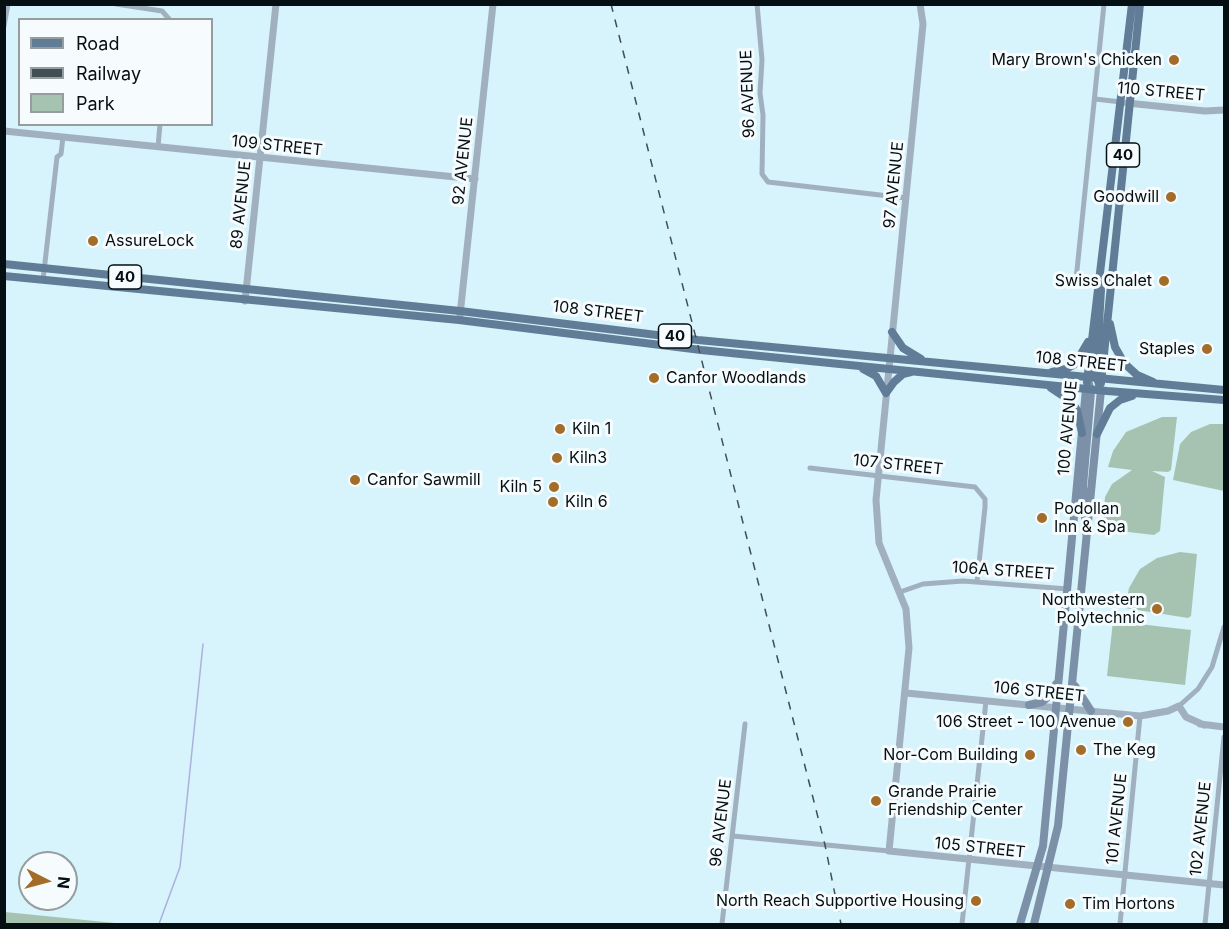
<!DOCTYPE html>
<style>
body{margin:0}
#map{position:relative;width:1229px;height:929px;overflow:hidden;background:#d7f3fc;font-family:Inter,sans-serif}
canvas{display:block}
.frame{position:absolute;inset:0;border:6px solid #050e11;pointer-events:none}
.legend{position:absolute;left:18px;top:18px;width:195px;height:108px;box-sizing:border-box;background:#f6fcfe;border:2px solid #969d9f;margin:0;padding:8px 10px;list-style:none;font-size:18px;color:#050e11}
.legend li{display:flex;align-items:center;gap:12px;height:30px}
.legend b{width:30px;border:2px solid #969d9f}
.north{position:absolute;left:18px;top:851px;width:60px;height:60px;box-sizing:border-box;background:#f6fcfe;border:2px solid #969d9f;border-radius:50%;rotate:96deg;font-size:16px;font-weight:700;line-height:24px;text-align:center;color:#050e11}
.north::after{content:'';display:block;margin:auto;width:21px;height:27px;background:#a46c29;clip-path:polygon(50% 0,100% 100%,50% 72%,0 100%)}
</style>
<div id="map">
<canvas width="1229" height="929"></canvas>
<div class="frame"></div>
<ul class="legend">
<li><b style="height:8px;background:#617c96"></b>Road</li>
<li><b style="height:8px;background:#414f54"></b>Railway</li>
<li><b style="height:16px;background:#a6c3b1"></b>Park</li>
</ul>
<div class="north">N</div>
</div>
<script>
const g = document.querySelector('canvas').getContext('2d');
g.lineJoin = 'round';
function fillPath(path, color) {
  g.fillStyle = color;
  g.fill(path, 'evenodd');
}
function toPath(rows) {
  const path = new Path2D();
  for (const r of rows) {
    path.moveTo(r[0], r[1]);
    for (let i = 2; i < r.length; i += 2) path.lineTo(r[i], r[i + 1]);
  }
  return path;
}
function strokePath(path, color, width, dash) {
  g.strokeStyle = color;
  g.lineWidth = width;
  g.lineCap = dash ? 'butt' : 'round';
  g.setLineDash(dash || []);
  g.stroke(path);
}
function label(font, color, halo, rows, align = 'center') {
  g.font = font + ' Inter,sans-serif';
  g.lineWidth = 6;
  g.setLineDash([]);
  g.textBaseline = 'middle';
  g.strokeStyle = halo;
  g.fillStyle = color;
  for (const [text, x, y, turn = 0] of rows) {
    g.save();
    g.translate(x, y);
    g.rotate((+turn || 0) * Math.PI / 180);
    g.textAlign = isNaN(turn) ? turn : align;
    if (halo) g.strokeText(text, 0, 0);
    g.fillText(text, 0, 0);
    g.restore();
  }
}
const green = toPath([
 [1162,417,1177,417,1171,470,1168,472,1152,471,1165,477,1160,531,1154,535,1102,529,1105,497,1112,484,1132,470,1108,467,1113,451,1126,432],
 [1210,424,1224,424,1224,491,1173,480,1180,444,1191,432],
 [1180,552,1197,554,1191,616,1188,618,1125,608,1129,588,1140,569,1157,558],
 [1113,621,1191,630,1185,685,1107,676],
 [4,912,5,912,125,924,5,924]
]);
const stream = toPath([
 [159,924,180,867,203,644]
]);
const minor = toPath([
 [116,4,162,11,170,20],
 [757,4,762,60,760,93,763,115,762,174,768,182,906,198],
 [4,26,8,4],
 [1095,99,1121,102],
 [158,147,160,124],
 [43,280,57,157,61,154,63,137],
 [1076,280,1104,4],
 [810,468,975,487,985,499,985,507,977,582],
 [900,592,923,584,963,581,1068,589],
 [1179,706,1198,689,1212,667,1224,627],
 [733,836,889,851],
 [722,924,745,724],
 [962,924,986,701],
 [1120,924,1140,716],
 [1205,924,1224,737]
]);
const tertiary = toPath([
 [920,4,923,24,876,500,879,543,906,609,909,648,889,851,1224,885],
 [1127,103,1205,111,1224,110],
 [4,131,475,179],
 [245,301,276,4],
 [460,315,493,4],
 [906,693,1140,716,1168,711,1179,706,1186,717,1204,725],
 [1200,724,1224,727]
]);
const secondary = toPath([
 [1086,533,1083,486,1091,392,1089,384],
 [1075,686,1091,711],
 [1029,705,1042,702,1053,693,1056,684],
 [1020,924,1043,846,1086,389],
 [1034,924,1058,826,1101,390]
]);
const primary = toPath([
 [4,264,460,311,698,340,1224,390],
 [4,276,459,320,701,350,1107,391,1224,400],
 [1110,324,1115,347,1124,363,1137,375,1153,382],
 [892,332,903,348,921,359],
 [863,369,876,376,886,393],
 [1052,372,1066,369,1075,364,1088,342],
 [1087,382,1132,4],
 [1101,383,1140,4],
 [1099,384,1096,375,1101,290],
 [1051,388,1072,402,1077,410,1082,433],
 [886,393,894,382,903,374,911,372],
 [1097,434,1110,408,1120,400,1132,396]
]);
const rail = toPath([
 [611,4,825,845,841,924]
]);
const markers = [
 [1174,60,6,"#a46c29"],
 [1171,197,6,"#a46c29"],
 [93,241,6,"#a46c29"],
 [1164,281,6,"#a46c29"],
 [1207,349,6,"#a46c29"],
 [654,378,6,"#a46c29"],
 [560,429,6,"#a46c29"],
 [557,458,6,"#a46c29"],
 [355,480,6,"#a46c29"],
 [554,487,6,"#a46c29"],
 [553,502,6,"#a46c29"],
 [1042,518,6,"#a46c29"],
 [1157,609,6,"#a46c29"],
 [1128,722,6,"#a46c29"],
 [1081,750,6,"#a46c29"],
 [1030,755,6,"#a46c29"],
 [876,801,6,"#a46c29"],
 [976,901,6,"#a46c29"],
 [1070,904,6,"#a46c29"]
];
const shields = [
 [1123,155,33],
 [125,277,33],
 [675,336,33]
];
const shieldNames = [
 ["40",1123,155],
 ["40",125,277],
 ["40",675,336]
];
const poiNames = [
 ["Mary Brown's Chicken",1162,60,"right"],
 ["Goodwill",1159,197,"right"],
 ["AssureLock",105,241],
 ["Swiss Chalet",1152,281,"right"],
 ["Staples",1195,349,"right"],
 ["Canfor Woodlands",666,378],
 ["Kiln 1",572,429],
 ["Kiln3",569,458],
 ["Canfor Sawmill",367,480],
 ["Kiln 5",542,487,"right"],
 ["Kiln 6",565,502],
 ["Podollan",1054,509],
 ["Inn & Spa",1054,527],
 ["Northwestern",1145,600,"right"],
 ["Polytechnic",1145,618,"right"],
 ["106 Street - 100 Avenue",1116,722,"right"],
 ["The Keg",1093,750],
 ["Nor-Com Building",1018,755,"right"],
 ["Grande Prairie",888,792],
 ["Friendship Center",888,810],
 ["North Reach Supportive Housing",964,901,"right"],
 ["Tim Hortons",1082,904]
];
const streetNames = [
 ["110 STREET",1161,92,5],
 ["96 AVENUE",748,94,-92],
 ["109 STREET",277,146,6],
 ["92 AVENUE",463,161,-84],
 ["97 AVENUE",894,185,-84],
 ["89 AVENUE",241,205,-84],
 ["108 STREET",598,312,7],
 ["108 STREET",1081,362,6],
 ["100 AVENUE",1068,428,-85],
 ["107 STREET",898,465,6],
 ["106A STREET",1003,571,4],
 ["106 STREET",1039,692,6],
 ["101 AVENUE",1117,819,-84],
 ["96 AVENUE",721,823,-83],
 ["102 AVENUE",1201,829,-84],
 ["105 STREET",980,848,6]
];
fillPath(green, '#a6c3b1');
strokePath(stream, '#abb1db', 1.5);
strokePath(minor, '#a1b0bf', 5);
strokePath(tertiary, '#a1b0bf', 7);
strokePath(secondary, '#7c91a7', 8);
strokePath(primary, '#617c96', 8);
strokePath(rail, '#414f54', 1.5, [8, 8]);
for (const [x, y, r, color] of markers) {
  const dot = new Path2D();
  dot.arc(x, y, r, 0, 2 * Math.PI);
  g.fillStyle = color;
  g.fill(dot);
  strokePath(dot, '#f6fcfe', 2);
}
for (const [x, y, w] of shields) {
  const box = new Path2D();
  box.roundRect(x - w / 2, y - 12, w, 24, 4.5);
  g.fillStyle = '#f6fcfe';
  g.fill(box);
  strokePath(box, '#050e11', 1.5);
}
label('bold 15px', '#050e11', null, shieldNames);
label('16px', '#050e11', '#f6fcfe', poiNames, 'left');
label('16px', '#050e11', '#f6fcfe', streetNames);
</script>
